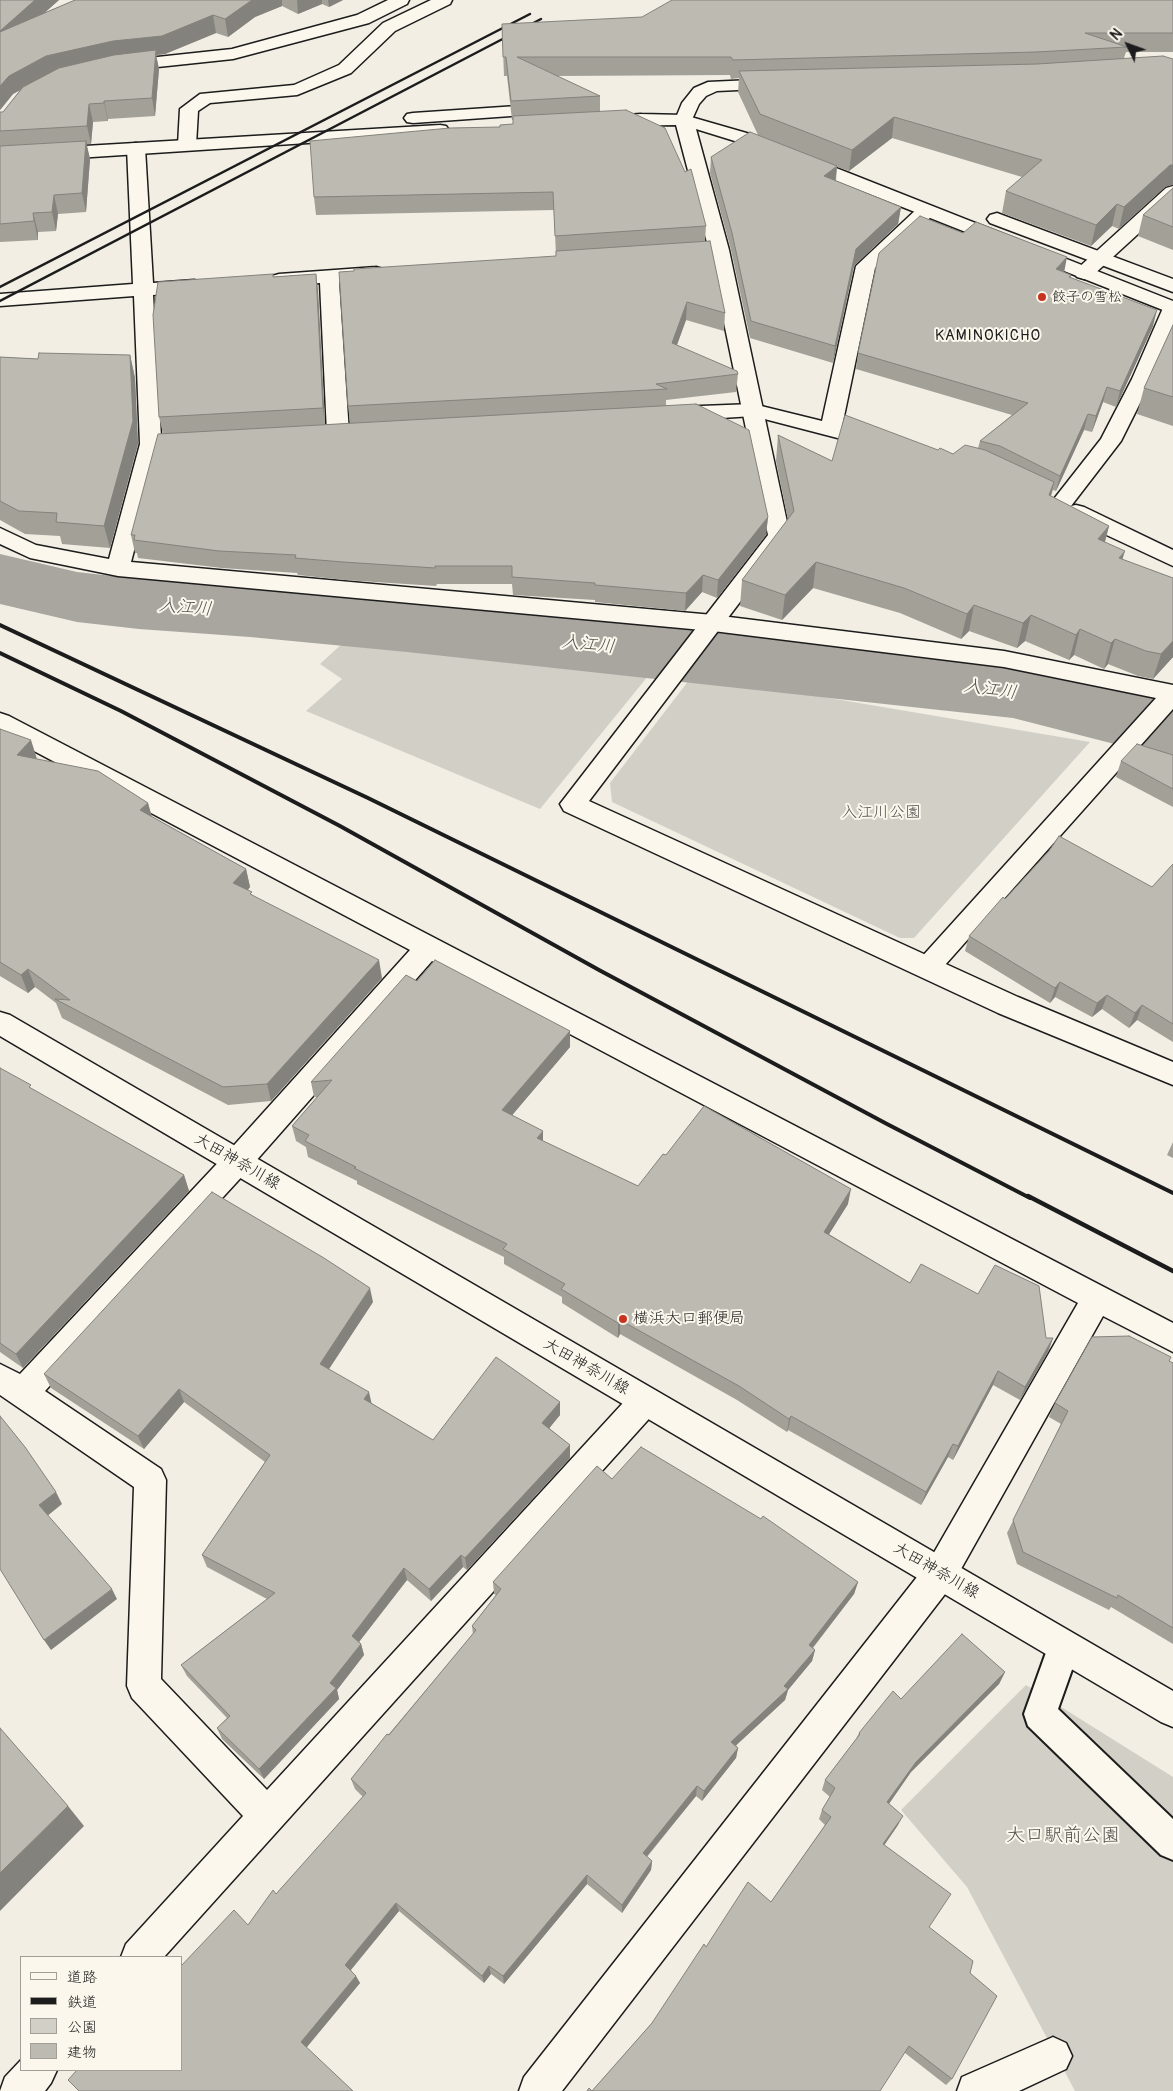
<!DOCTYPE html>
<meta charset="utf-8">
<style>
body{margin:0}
#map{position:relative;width:1173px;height:2091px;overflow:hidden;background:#f2eee4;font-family:Pangolin,"Klee One",sans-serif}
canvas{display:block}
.legend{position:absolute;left:20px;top:1956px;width:162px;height:115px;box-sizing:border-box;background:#fbf7ec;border:1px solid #a29f99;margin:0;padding:6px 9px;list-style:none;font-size:15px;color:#1c1c1c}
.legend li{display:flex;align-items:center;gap:10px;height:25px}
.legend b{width:25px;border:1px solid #a29f99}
.north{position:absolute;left:1103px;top:20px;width:50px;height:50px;-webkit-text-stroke:4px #fbf7ec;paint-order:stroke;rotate:312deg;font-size:14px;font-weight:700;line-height:20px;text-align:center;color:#1c1c1c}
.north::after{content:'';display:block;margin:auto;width:18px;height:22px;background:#1c1c1c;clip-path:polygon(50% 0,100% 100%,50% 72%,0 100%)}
</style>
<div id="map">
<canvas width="1173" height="2091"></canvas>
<ul class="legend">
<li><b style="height:6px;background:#fbf7ec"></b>道路</li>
<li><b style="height:6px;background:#1c1c1c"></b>鉄道</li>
<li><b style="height:14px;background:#d2cfc6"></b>公園</li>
<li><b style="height:14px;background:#bdbab1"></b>建物</li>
</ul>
<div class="north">N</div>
</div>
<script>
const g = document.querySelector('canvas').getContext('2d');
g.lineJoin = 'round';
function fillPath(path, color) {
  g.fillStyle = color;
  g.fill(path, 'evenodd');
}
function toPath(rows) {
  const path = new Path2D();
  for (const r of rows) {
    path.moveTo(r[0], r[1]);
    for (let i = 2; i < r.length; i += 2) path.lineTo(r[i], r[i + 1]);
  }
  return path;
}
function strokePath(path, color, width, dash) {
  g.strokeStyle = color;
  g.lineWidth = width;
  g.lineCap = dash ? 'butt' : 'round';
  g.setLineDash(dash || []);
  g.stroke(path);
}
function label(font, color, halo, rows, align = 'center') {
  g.font = font + ' Pangolin,"Klee One",sans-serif';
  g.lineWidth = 4;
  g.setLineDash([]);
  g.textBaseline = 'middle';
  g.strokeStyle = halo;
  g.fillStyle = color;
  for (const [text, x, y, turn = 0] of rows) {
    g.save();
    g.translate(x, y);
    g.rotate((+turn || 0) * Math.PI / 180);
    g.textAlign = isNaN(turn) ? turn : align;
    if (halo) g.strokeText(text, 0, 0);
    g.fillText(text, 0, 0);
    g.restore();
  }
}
const green = toPath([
 [358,629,657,665,540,809,306,711,342,679,320,664],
 [693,675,1090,742,914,938,900,938,612,802,610,783],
 [1026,1685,1173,1777,1173,2091,1075,2091,967,1887,901,1810]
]);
const river = toPath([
 [0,554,77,572,139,579,250,585,407,600,1013,664,1173,703,1173,759,1013,718,407,652,250,637,139,629,77,622,0,604,0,554]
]);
const service = toPath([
 [1064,1631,1075,1636,1080,1647,1058,1709,1173,1819,1173,1860,1161,1855,1028,1726,1024,1714,1048,1647,1053,1636,1064,1631]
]);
const minor = toPath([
 [388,0,409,0,407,4,369,23,233,59,120,71,114,70,111,66,114,62,120,61,232,49,357,15,388,0],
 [431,0,452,0,450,4,395,31,351,73,297,95,210,103,198,111,196,145,193,149,187,150,181,149,178,145,180,109,200,94,294,85,339,65,383,23,431,0],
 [774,79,780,80,783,84,780,88,717,91,706,96,699,104,690,124,684,125,678,124,675,120,682,103,694,88,708,82,774,79],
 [136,143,142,144,145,148,153,283,194,280,201,282,204,286,201,290,194,292,153,295,161,437,193,434,201,436,204,441,201,446,193,448,160,450,131,562,713,615,1004,651,1173,685,1173,709,937,974,928,977,919,974,915,967,919,960,1156,698,1004,667,713,631,118,576,30,558,0,544,0,528,36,545,109,559,140,444,134,296,0,306,0,294,133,284,127,148,130,144,136,143],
 [1173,186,1173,202,1091,277,1084,279,1077,277,1074,273,1077,269,1166,188,1173,186],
 [926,205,933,207,935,211,933,215,875,268,842,426,884,436,887,441,884,446,876,448,753,416,675,421,668,419,664,414,668,409,675,407,753,404,822,421,856,266,919,207,926,205],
 [376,267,383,269,386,273,383,277,339,282,349,433,346,438,338,440,330,438,327,433,320,283,279,286,272,284,269,280,272,276,279,274,376,267],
 [1173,302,1173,331,1152,379,1121,441,1071,506,1076,505,1084,507,1173,550,1173,566,1068,517,1065,512,1067,510,1061,511,1053,509,1050,504,1101,439,1132,379,1163,308,1166,304,1173,302],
 [0,713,9,716,1173,1323,1173,1352,1103,1316,952,1585,562,2091,519,2091,524,2077,928,1563,1078,1303,432,961,247,1171,45,1391,161,1469,166,1480,161,1679,267,1790,634,1391,645,1387,656,1391,661,1401,656,1411,164,1957,121,1957,126,1944,243,1816,132,1698,127,1686,134,1487,0,1395,0,1364,20,1374,227,1153,410,950,0,733,0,713],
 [1053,2037,1066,2043,1072,2056,1066,2069,1019,2091,957,2091,962,2077,1053,2037],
 [21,2060,21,2070,57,2070,51,2083,45,2091,0,2091,5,2077,21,2060]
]);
const tertiary = toPath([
 [547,104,553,105,556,109,553,113,413,123,407,122,404,118,407,114,413,113,547,104],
 [641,114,684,115,750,134,1173,301,1173,314,738,142,696,129,729,250,790,536,589,801,1018,997,1173,1062,1173,1085,998,1013,564,811,560,804,768,535,709,250,676,125,610,126,604,125,601,121,604,117,610,116,641,114],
 [440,125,446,126,449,130,446,134,0,163,0,151,440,125],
 [997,213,1173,279,1173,292,990,223,987,219,990,215,997,213]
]);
const secondary = toPath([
 [0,1012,10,1015,1173,1691,1173,1727,1161,1722,0,1036,0,1012]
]);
const railFar2 = toPath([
 [0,287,530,14],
 [0,301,541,19]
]);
const railFar1 = toPath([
 [0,625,368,798,1173,1193],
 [0,653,121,711,340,826,599,970,887,1124,1030,1198]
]);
const rail = toPath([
 [1028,1196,1173,1271]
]);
const wall = toPath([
 [0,0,59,0,44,13,75,0,343,0,329,7,322,4,298,14,282,6,255,17,228,37,216,33,165,54,156,55,159,69,155,116,108,119,108,121,93,122,91,144,86,144,90,159,86,212,58,214,56,231,38,232,38,240,0,242,0,112,3,112,20,90,13,94,0,110],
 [1173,0,1173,52,1126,52,1124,58,1165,187,1119,229,1112,226,1091,246,1002,213,1006,191,1022,177,892,138,849,171,837,167,836,181,901,207,898,224,854,266,833,363,750,338,731,250,710,173,711,157,758,135,738,92,739,78,731,79,730,75,557,76,600,96,600,111,706,226,705,241,725,313,724,331,686,320,677,345,738,374,736,392,666,400,666,405,768,517,766,535,717,598,702,592,685,611,595,602,595,600,513,595,512,584,437,584,436,586,345,580,298,575,297,573,222,568,138,558,137,553,135,553,131,535,163,434,159,417,273,277,316,274,318,291,325,425,350,423,348,406,556,256,554,210,316,215,314,197,500,127,500,125,513,124,513,120,512,120,507,76,504,76,502,24],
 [1173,188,1173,250,1138,236,1143,215],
 [1064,272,1071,275,1071,278,1153,326,1116,407,1103,402,1092,432,1084,430,1056,491,1053,490,1051,496,1109,526,1105,542,1122,559,1173,578,1173,657,1153,679,1138,676,1108,664,1104,669,1074,655,1069,660,1025,641,1017,648,969,631,961,639,900,613,813,588,782,620,740,606,742,580,788,520,776,461,778,435,832,461,938,450,953,454,978,448,980,441,1012,415,856,369,858,353],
 [1173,325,1173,426,1137,414,1144,388],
 [130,355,135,378,138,444,110,548,62,544,60,536,25,534,0,520,0,357,38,359],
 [0,729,37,759,148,803,152,817,246,869,250,887,248,890,252,895,382,978,271,1101,228,1105,62,1018,56,1003,35,987,28,993,0,976],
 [1173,755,1173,807,1116,777,1121,761],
 [1173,864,1173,1042,1137,1020,1129,1028,1102,1009,1092,1017,1055,997,1050,1003,965,951,969,936,1005,899,1152,887],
 [417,981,570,1031,570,1047,512,1115,543,1141,638,1186,666,1155,848,1204,829,1234,910,1283,1046,1338,1053,1338,1048,1352,1020,1400,993,1385,953,1460,948,1457,921,1505,788,1430,787,1432,737,1400,620,1334,618,1338,562,1303,562,1297,504,1264,504,1257,357,1184,357,1181,308,1157,306,1147,296,1141,292,1126,317,1097,314,1097,311,1082],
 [0,1068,33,1090,184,1175,189,1191,23,1368,0,1352],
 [1173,1142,1173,1158,1167,1155],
 [373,1302,329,1369,371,1403,433,1440,560,1402,560,1415,549,1428,570,1445,570,1458,467,1570,463,1567,431,1601,407,1580,359,1642,361,1644,364,1655,337,1690,339,1699,264,1779,222,1739,217,1728,227,1718,187,1676,181,1665,267,1599,207,1567,202,1555,265,1462,184,1402,144,1449,51,1388,44,1374],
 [1169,1361,1173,1363,1173,1644,1111,1607,1109,1610,1017,1564,1007,1533,1061,1424,1049,1417,1055,1403],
 [612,1479,858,1582,854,1594,813,1648,815,1650,812,1661,788,1690,785,1700,736,1745,738,1748,736,1758,702,1801,696,1796,647,1857,652,1861,651,1870,622,1913,587,1884,504,1984,491,1974,484,1983,399,1911,351,1970,360,1983,307,2047,79,2091,248,1925,276,1894,363,1797,355,1789,351,1779,473,1634,472,1626,496,1595,494,1594,493,1582],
 [1005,1672,999,1684,911,1772,889,1804,898,1825,884,1845,929,1927,970,1973,952,2079,946,2085,905,2053,592,2091,652,2023,706,1947,771,1902,825,1825,819,1819,822,1810,830,1797,822,1790,825,1780,856,1739,859,1733,901,1699]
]);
const shadedWall = toPath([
 [35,0,59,0,3,50,0,31],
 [252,0,282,0,282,6,255,17,228,37,225,19],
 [297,0,322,0,322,4,298,14],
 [328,0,343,0,329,7],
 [213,15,216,33,165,54,156,55,159,69,155,116,152,98,50,74,13,94,0,110,0,86,9,76,46,56],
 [104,101,108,119,108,121,104,103],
 [89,104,93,122,91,144,87,126],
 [894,117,892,138,849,171,852,150],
 [86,141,90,159,86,212,82,193],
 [1170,165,1173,165,1173,185,1165,187,1119,229,1124,207],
 [837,166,835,183,824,176],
 [54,195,58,214,56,231,52,212],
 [1117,204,1112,226,1091,246,1096,225],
 [901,207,898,224,854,266,833,363,835,346,856,249],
 [33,213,38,232,38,240,34,221],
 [1067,257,1064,273,1056,269],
 [316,274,318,291,325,425,323,408],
 [687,302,686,320,671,361,672,343],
 [1157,310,1153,326,1116,407,1120,391],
 [130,355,135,378,138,444,110,548,104,526],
 [1107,387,1103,402,1092,432,1096,416],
 [1088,414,1084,430,1056,491,1060,476],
 [1054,482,1048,508,1049,495],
 [768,517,766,535,717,598,718,580],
 [1109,526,1102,552,1098,539],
 [1125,551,1117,577,1119,558],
 [816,562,813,588,782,620,785,595],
 [703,575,702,592,685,611,686,593],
 [974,605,969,631,961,639,967,614],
 [1031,615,1025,641,1017,648,1023,623],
 [1080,629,1074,655,1069,660,1076,635],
 [1115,639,1108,664,1104,669,1111,643],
 [1173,641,1173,657,1153,679,1161,654],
 [31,740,37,759,17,755],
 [148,803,153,822,140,810],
 [246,869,250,887,238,902,233,883],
 [379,960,382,978,271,1101,267,1084],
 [28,969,35,987,28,993,21,975],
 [1060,982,1055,997,1050,1003,1055,988],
 [1107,995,1102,1009,1092,1017,1097,1003],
 [1142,1005,1137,1020,1129,1028,1135,1013],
 [570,1031,570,1047,503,1126,502,1110],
 [543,1131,543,1147,537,1138],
 [184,1175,189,1191,23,1368,16,1354],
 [851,1189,848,1204,821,1247,824,1232],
 [370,1288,373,1302,323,1378,320,1364],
 [620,1320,620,1334,618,1338,618,1323],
 [1053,1338,1048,1352,1020,1400,1025,1387],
 [998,1371,993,1385,953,1460,958,1446],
 [179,1389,184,1402,144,1449,138,1436],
 [369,1392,372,1405,364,1399],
 [560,1402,560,1415,543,1436,542,1423],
 [791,1416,788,1430,787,1432,789,1419],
 [953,1444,948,1457,921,1505,926,1492],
 [570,1445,570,1458,467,1570,465,1558],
 [56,1492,62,1504,46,1517,39,1505],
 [461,1555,463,1567,431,1601,429,1589],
 [404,1568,407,1580,355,1647,352,1636],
 [858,1582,854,1594,806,1656,809,1645],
 [112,1589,117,1599,51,1650,44,1640],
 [361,1644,364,1655,337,1690,339,1699,264,1779,259,1769,330,1683],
 [815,1650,812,1661,788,1690,785,1700,729,1752,731,1742,784,1686],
 [1005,1672,999,1684,911,1772,883,1812,887,1802,916,1762],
 [738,1748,736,1758,702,1801,704,1791],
 [697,1786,696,1796,642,1862,643,1853],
 [68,1806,84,1826,0,1911,0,1873],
 [903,1816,898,1825,879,1853,883,1844],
 [652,1861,651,1870,622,1913,622,1905],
 [587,1875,587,1884,504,1984,503,1976],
 [396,1903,399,1911,349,1972,345,1965],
 [489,1966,491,1974,484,1983,482,1976],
 [356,1976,360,1983,306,2048,301,2042]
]);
const building = toPath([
 [0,0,35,0,0,31,0,0],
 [75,0,252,0,225,19,213,15,162,36,113,41,46,56,9,76,0,86,0,32,75,0],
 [672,0,1173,0,1173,33,1085,33,1127,47,1036,52,733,60,731,57,517,57,600,96,511,101,506,57,503,57,502,24,642,17,672,0],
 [156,50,152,98,104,101,104,103,89,104,87,126,0,131,0,112,3,112,23,87,59,68,114,55,156,50],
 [1163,56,1173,59,1173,165,1170,165,1124,207,1117,204,1096,225,1006,191,1042,160,894,117,852,150,760,114,739,71,1037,64,1163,56],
 [626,110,665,128,685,172,691,169,706,226,555,236,553,192,314,197,310,141,450,128,500,127,500,125,513,124,513,116,626,110],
 [750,132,837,166,824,176,901,207,856,249,835,346,751,321,732,233,711,157,750,132],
 [86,141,82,193,54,195,52,212,33,213,34,221,0,224,0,146,86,141],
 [1173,188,1173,227,1143,215,1173,188],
 [920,216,963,233,976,222,1067,257,1056,269,1071,275,1069,277,1157,310,1120,391,1107,387,1096,416,1088,414,1060,476,1000,446,980,441,1028,403,858,353,879,253,920,216],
 [710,241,725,313,687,302,672,343,737,371,738,374,656,384,667,389,348,406,339,272,354,271,354,269,556,256,556,251,710,241],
 [273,274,273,277,316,274,323,408,159,417,153,315,158,282,273,274],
 [1173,325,1173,397,1144,388,1173,325],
 [39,353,130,355,133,421,104,526,56,522,57,513,19,511,0,501,0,357,38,359,39,353],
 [696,404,749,430,768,517,718,580,703,575,686,593,595,585,595,583,512,577,512,566,435,566,435,568,343,562,295,558,296,555,219,551,134,540,135,535,131,535,158,434,696,404],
 [845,415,938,450,940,448,953,454,965,445,985,450,1054,482,1049,495,1109,526,1098,539,1125,551,1119,558,1173,578,1173,641,1161,654,1146,651,1115,639,1111,643,1080,629,1076,635,1031,615,1023,623,974,605,967,614,904,588,816,562,785,595,742,580,794,511,778,435,832,461,845,415],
 [0,729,31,740,17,755,98,771,148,803,140,810,246,869,233,883,252,892,250,894,379,960,267,1084,223,1087,55,999,70,1000,28,969,21,975,0,962,0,729],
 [1137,744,1173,755,1173,789,1121,761,1137,744],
 [1059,836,1152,887,1173,864,1173,1024,1142,1005,1135,1013,1107,995,1097,1003,1060,982,1055,988,969,936,1003,897,1005,899,1049,851,1059,836],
 [435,960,570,1031,502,1110,543,1131,537,1138,638,1186,663,1154,666,1155,704,1106,851,1189,824,1232,910,1283,921,1264,978,1294,995,1265,1039,1286,1046,1338,1053,1338,1025,1387,998,1371,958,1446,953,1444,926,1492,791,1416,789,1419,739,1386,620,1320,618,1323,561,1289,565,1284,503,1249,507,1244,354,1168,356,1167,305,1141,309,1135,292,1126,332,1080,311,1082,406,975,417,981,435,960],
 [0,1068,31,1085,29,1087,184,1175,16,1354,0,1343,0,1068],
 [212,1192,324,1258,370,1288,320,1364,369,1392,364,1399,433,1440,496,1357,560,1402,542,1423,570,1445,465,1558,461,1555,429,1589,404,1568,352,1636,361,1644,330,1683,336,1688,259,1769,217,1728,230,1716,181,1665,275,1593,202,1555,270,1455,179,1389,138,1436,44,1374,212,1192],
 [1129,1336,1171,1357,1169,1361,1173,1363,1173,1628,1118,1595,1117,1598,1023,1552,1013,1520,1068,1411,1055,1403,1092,1337,1129,1336],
 [0,1416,25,1447,56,1492,39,1505,112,1589,44,1640,0,1569,0,1416],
 [641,1447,761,1519,763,1516,858,1582,809,1645,815,1650,784,1686,788,1689,731,1742,738,1748,704,1791,697,1786,643,1853,652,1861,622,1905,587,1875,503,1976,489,1966,482,1976,396,1903,345,1965,356,1976,301,2042,353,2091,79,2091,68,2080,77,2070,181,2070,181,1966,234,1910,248,1925,273,1890,276,1894,366,1793,351,1779,387,1734,389,1735,476,1630,472,1626,501,1589,493,1582,597,1466,612,1479,641,1447],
 [962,1634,1005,1672,916,1762,887,1802,903,1816,883,1844,951,1894,929,1927,973,1961,970,1973,997,1996,952,2079,909,2046,880,2091,587,2091,589,2088,592,2091,652,2023,704,1944,706,1947,748,1882,771,1902,831,1817,822,1810,835,1788,825,1780,860,1734,859,1733,893,1691,901,1699,962,1634],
 [0,1728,68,1806,0,1873,0,1728]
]);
const markers = [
 [1042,297,5,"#c8321e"],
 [623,1319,5,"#c8321e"]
];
const farPoinames = [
 ["餃子の雪松",1052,297]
];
const farNeighbourhoodnames = [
 ["KAMINOKICHO",988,336]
];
const parkNames = [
 ["入江川公園",881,813]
];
const streetNames = [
 ["大田神奈川線",237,1162,30],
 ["大田神奈川線",586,1367,30],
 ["大田神奈川線",936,1571,30]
];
const poiNames = [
 ["横浜大口郵便局",633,1319]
];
const waterNames = [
 ["入江川",185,608,5],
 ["入江川",588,645,6],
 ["入江川",990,690,8]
];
const nearParknames = [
 ["大口駅前公園",1063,1836]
];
fillPath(green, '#d2cfc6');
fillPath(river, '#a9a6a0');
strokePath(service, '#1c1c1c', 4);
strokePath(minor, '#1c1c1c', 3);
strokePath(tertiary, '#1c1c1c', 3);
strokePath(secondary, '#1c1c1c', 3);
fillPath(service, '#fbf7ec');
fillPath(minor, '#fbf7ec');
fillPath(tertiary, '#fbf7ec');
fillPath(secondary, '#fbf7ec');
strokePath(railFar2, '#1c1c1c', 2.5);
strokePath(railFar1, '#1c1c1c', 4);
strokePath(rail, '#1c1c1c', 4.5);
fillPath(wall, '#a3a098');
fillPath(shadedWall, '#84827c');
fillPath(building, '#bdbab1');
strokePath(building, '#84827c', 1);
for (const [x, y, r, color] of markers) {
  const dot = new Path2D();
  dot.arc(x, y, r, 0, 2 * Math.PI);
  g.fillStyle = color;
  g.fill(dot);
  strokePath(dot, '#fbf7ec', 2);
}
label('14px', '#1c1c1c', '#fbf7ec', farPoinames, 'left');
g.letterSpacing = '1px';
label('15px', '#1c1c1c', '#fbf7ec', farNeighbourhoodnames);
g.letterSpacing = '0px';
label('16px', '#53524f', '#fbf7ec', parkNames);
label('16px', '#1c1c1c', '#fbf7ec', streetNames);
label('16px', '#1c1c1c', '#fbf7ec', poiNames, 'left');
label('italic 18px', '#545351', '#fbf7ec', waterNames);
label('19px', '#53524f', '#fbf7ec', nearParknames);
</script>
